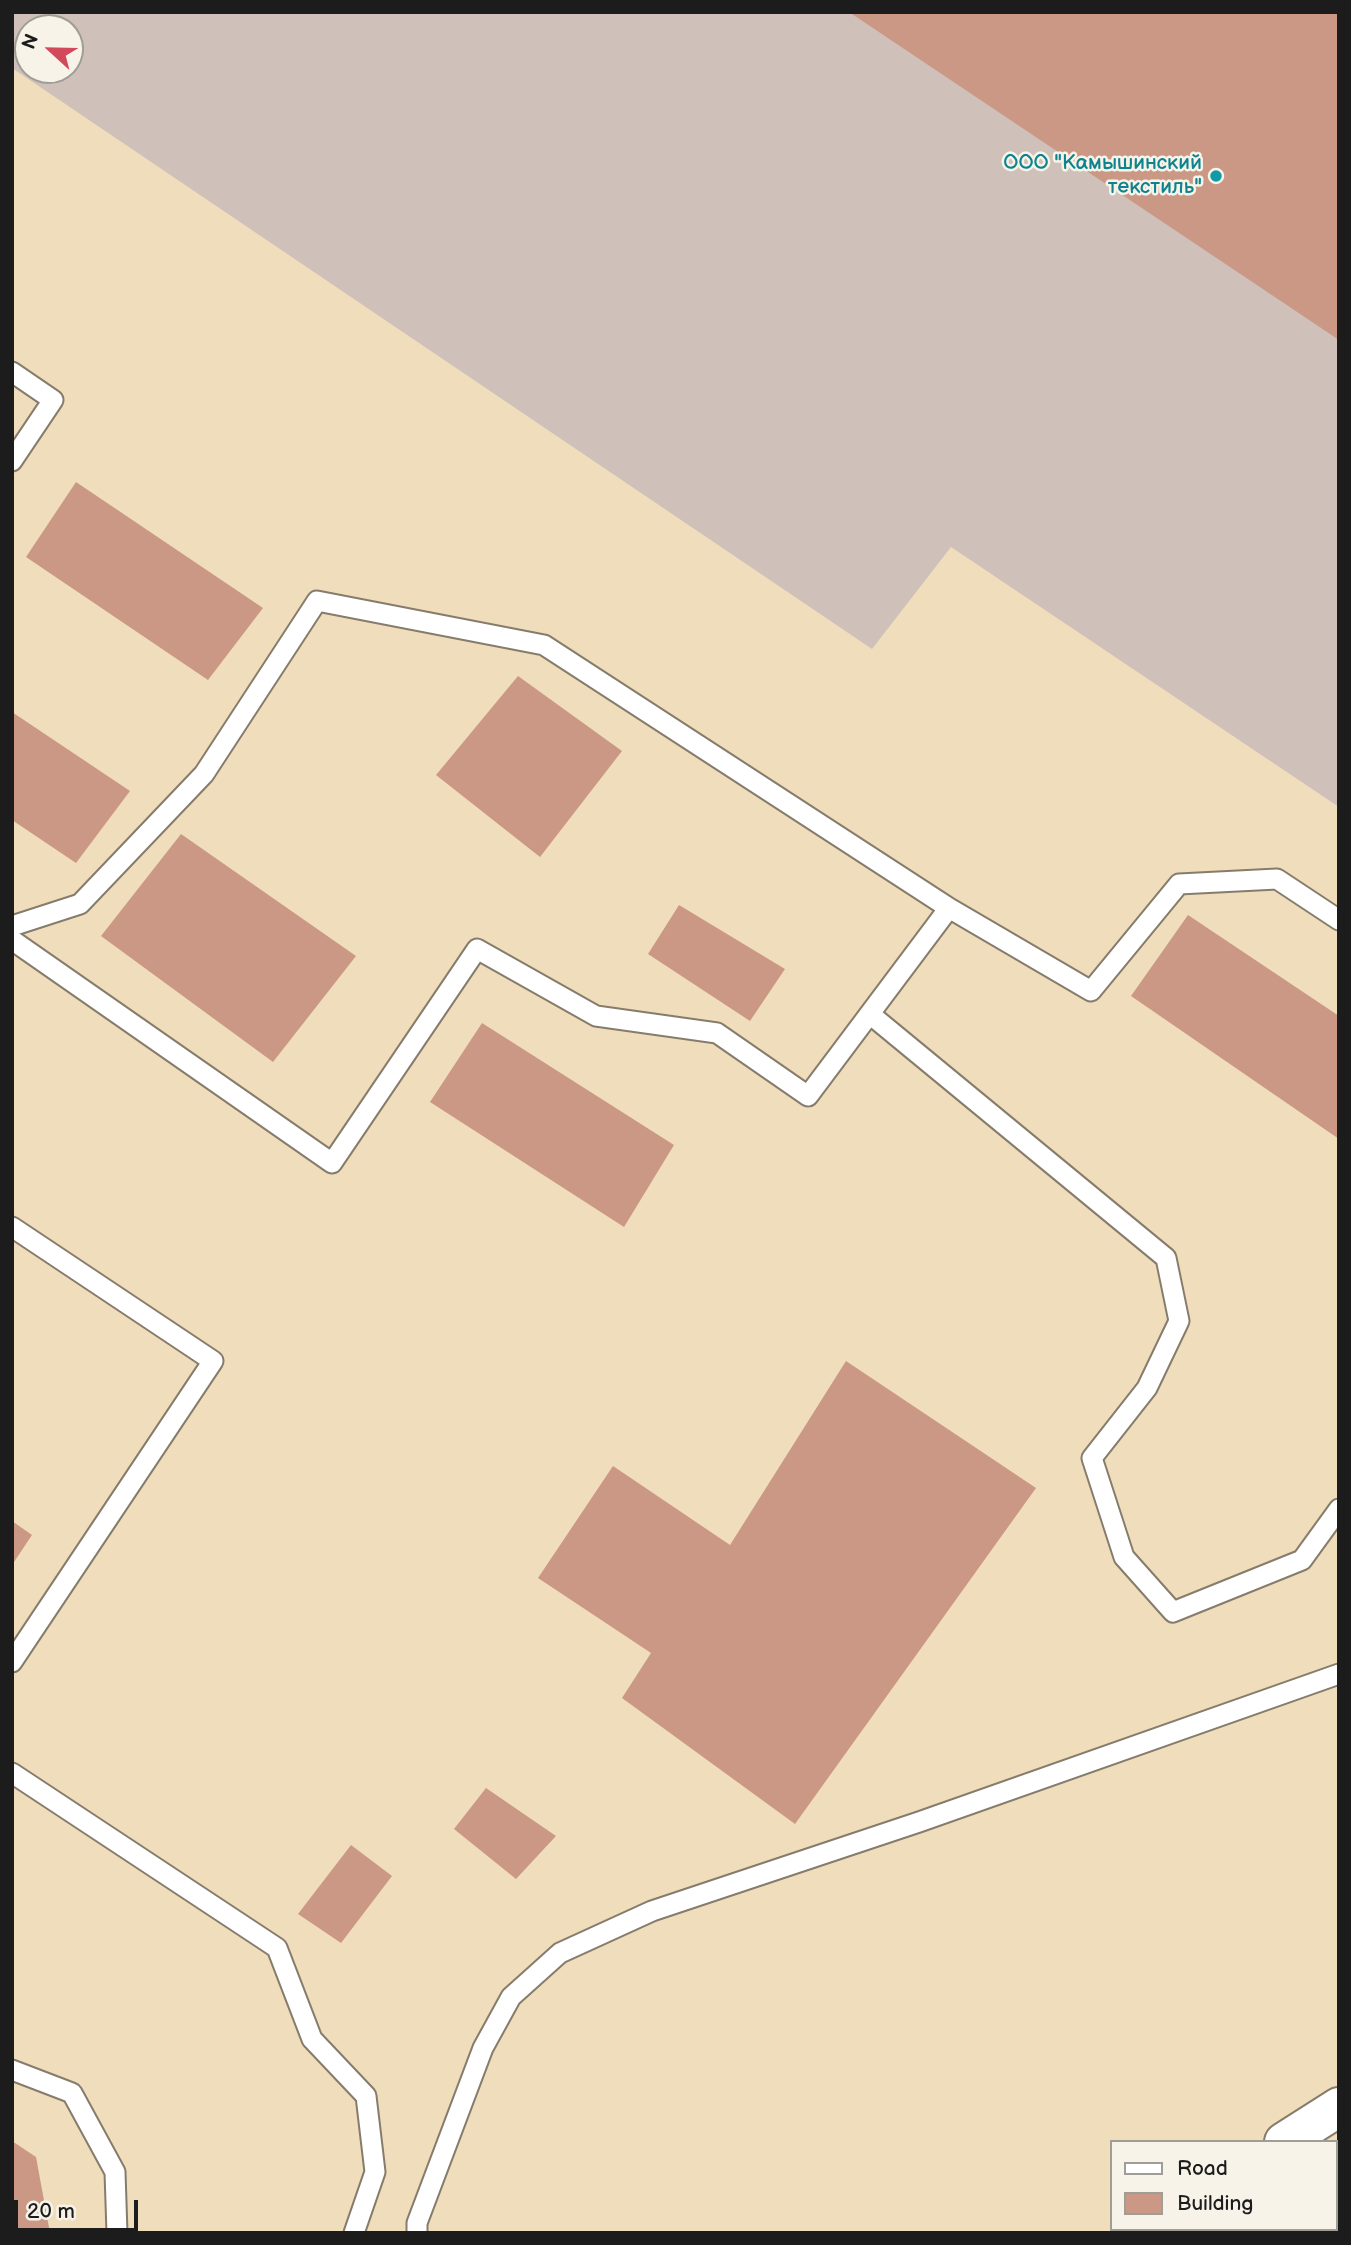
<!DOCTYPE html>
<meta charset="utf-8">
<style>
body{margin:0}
#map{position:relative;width:1351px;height:2245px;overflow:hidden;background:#f0ddbc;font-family:"Balsamiq Sans",sans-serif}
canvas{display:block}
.frame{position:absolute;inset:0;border:14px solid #1c1c1c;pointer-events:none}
.legend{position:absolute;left:1110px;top:2140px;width:228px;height:91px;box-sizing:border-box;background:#f7f3e8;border:2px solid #9f9d96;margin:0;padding:9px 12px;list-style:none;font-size:21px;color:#1c1c1c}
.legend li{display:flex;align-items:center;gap:14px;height:35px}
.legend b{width:35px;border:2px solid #9f9d96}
.north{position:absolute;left:14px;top:14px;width:70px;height:70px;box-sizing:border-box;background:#f7f3e8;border:2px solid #9f9d96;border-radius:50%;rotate:292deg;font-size:19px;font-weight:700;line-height:28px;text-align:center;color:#1c1c1c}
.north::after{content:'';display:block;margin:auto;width:24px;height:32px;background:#d1495b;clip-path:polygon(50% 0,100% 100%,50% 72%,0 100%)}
.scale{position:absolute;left:14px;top:2200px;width:124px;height:32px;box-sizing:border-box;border:4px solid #1c1c1c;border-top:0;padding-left:9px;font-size:21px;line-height:24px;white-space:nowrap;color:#1c1c1c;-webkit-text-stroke:5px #f7f3e8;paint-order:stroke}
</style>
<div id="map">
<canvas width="1351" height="2245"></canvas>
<div class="frame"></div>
<ul class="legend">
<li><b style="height:9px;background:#fff"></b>Road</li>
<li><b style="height:19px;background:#cb9885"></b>Building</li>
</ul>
<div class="north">N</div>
<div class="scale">20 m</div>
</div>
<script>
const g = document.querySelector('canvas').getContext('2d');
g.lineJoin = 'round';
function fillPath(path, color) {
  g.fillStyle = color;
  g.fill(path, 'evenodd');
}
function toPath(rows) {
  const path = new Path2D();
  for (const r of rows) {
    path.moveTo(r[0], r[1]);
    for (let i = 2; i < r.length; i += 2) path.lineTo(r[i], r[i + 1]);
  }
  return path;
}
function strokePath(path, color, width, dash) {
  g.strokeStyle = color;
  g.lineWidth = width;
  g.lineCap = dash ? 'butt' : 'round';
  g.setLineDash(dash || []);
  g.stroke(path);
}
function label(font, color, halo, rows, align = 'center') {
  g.font = font + ' "Balsamiq Sans",sans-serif';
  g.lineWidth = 5;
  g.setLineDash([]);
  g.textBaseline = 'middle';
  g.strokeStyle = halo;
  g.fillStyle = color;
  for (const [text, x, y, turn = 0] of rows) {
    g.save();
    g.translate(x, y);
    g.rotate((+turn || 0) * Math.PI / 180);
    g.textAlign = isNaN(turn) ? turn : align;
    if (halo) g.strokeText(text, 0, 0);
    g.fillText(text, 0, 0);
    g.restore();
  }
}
const industrial = toPath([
 [12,12,1339,12,1339,807,951,547,872,649,12,68],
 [28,28,70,28,70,70,28,70]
]);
const building = toPath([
 [849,12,1339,12,1339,340],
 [76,482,263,608,208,680,26,557],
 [518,676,622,751,540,857,436,775],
 [12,712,130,791,76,863,12,820],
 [181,834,356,956,273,1062,101,936],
 [679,905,785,969,750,1021,648,954],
 [1188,915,1339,1016,1339,1139,1131,996],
 [482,1023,674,1145,624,1227,430,1102],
 [846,1361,1036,1488,795,1824,622,1698,651,1653,538,1578,613,1466,730,1545],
 [12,1521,32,1535,12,1565],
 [486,1788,556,1836,516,1879,454,1829],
 [351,1845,392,1876,341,1943,298,1914],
 [12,2141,36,2157,50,2233,12,2233],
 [1335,2195,1339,2196,1339,2233,1309,2233,1310,2229,1335,2229]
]);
const service = toPath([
 [12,372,53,400,12,461],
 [12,926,80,904,204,774,317,601,544,645,949,908,1091,991,1179,884,1277,879,1339,920],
 [12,940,332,1163,477,949,596,1016,717,1033,808,1096,949,908],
 [871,1015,1166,1258,1179,1321,1147,1388,1092,1458,1124,1557,1173,1612,1302,1560,1339,1509],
 [12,1227,213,1361,12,1662],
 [12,1773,277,1948,312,2039,366,2096,375,2172,354,2233],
 [12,2070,72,2093,115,2172,117,2233],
 [417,2233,417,2223,483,2048,511,1997,560,1953,652,1911,919,1822,1339,1674]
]);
const minor = toPath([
 [1284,2142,1339,2107],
 [1137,2233,1143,2229]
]);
const markers = [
 [1216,176,7,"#0f9aa8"]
];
const cultureNames = [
 ["ООО \"Камышинский",1202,164],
 ["текстиль\"",1202,188]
];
fillPath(industrial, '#cfc0ba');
fillPath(building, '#cb9885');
strokePath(service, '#867c6c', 23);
strokePath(minor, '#867c6c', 42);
strokePath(service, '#fff', 19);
strokePath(minor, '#fff', 38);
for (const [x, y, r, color] of markers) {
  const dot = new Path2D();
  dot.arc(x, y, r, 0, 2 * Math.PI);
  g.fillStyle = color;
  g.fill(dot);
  strokePath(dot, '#f7f3e8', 2.5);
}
label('21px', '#0d838f', '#f7f3e8', cultureNames, 'right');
</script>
